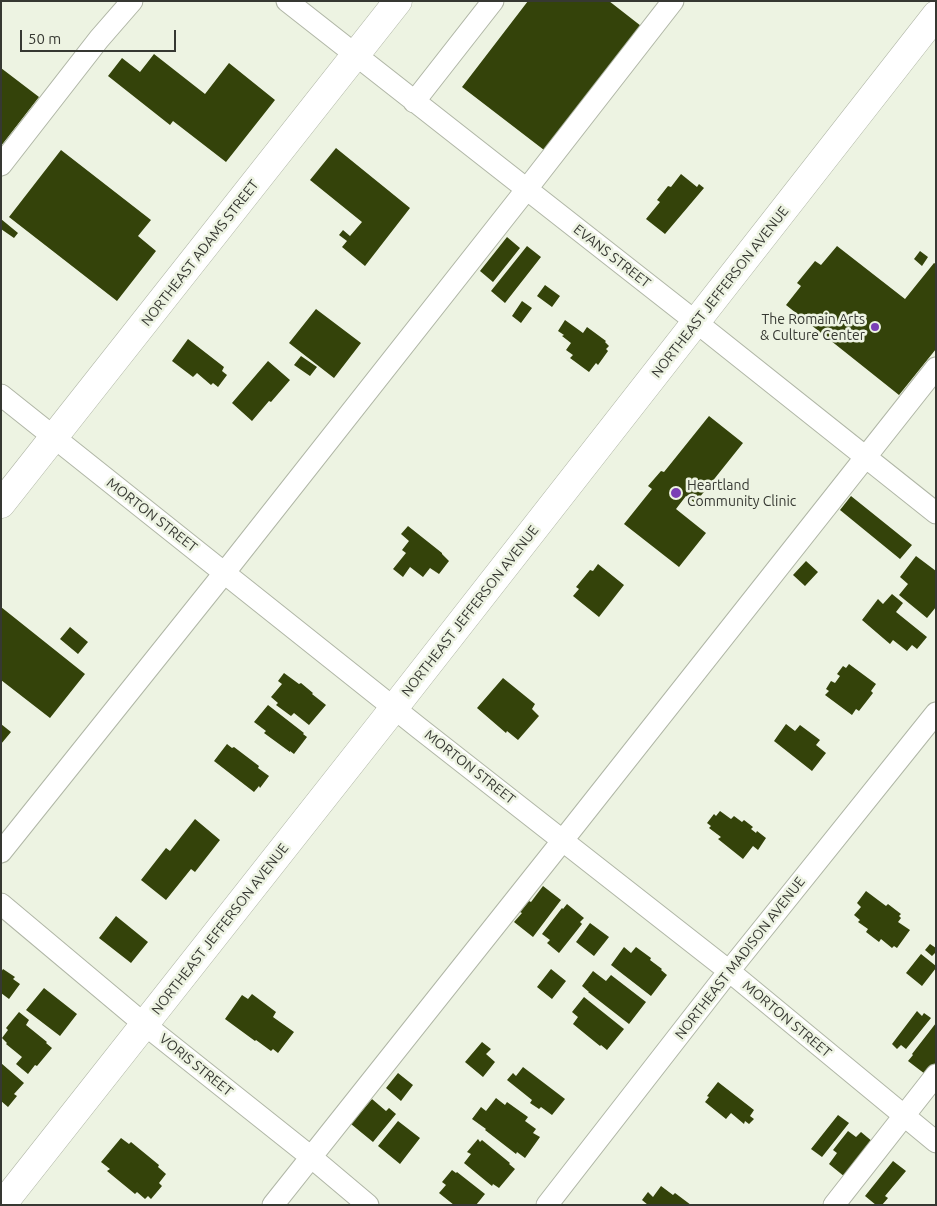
<!DOCTYPE html>
<style>
body{margin:0}
#map{position:relative;width:937px;height:1206px;overflow:hidden;background:#edf3e2;font-family:Ubuntu,sans-serif}
canvas{display:block}
.frame{position:absolute;inset:0;border:2px solid #363832;pointer-events:none}
.scale{position:absolute;left:20px;top:30px;width:156px;height:22px;box-sizing:border-box;border:2px solid #363832;border-top:0;padding-left:6px;font-size:15px;line-height:18px;white-space:nowrap;color:#363832;-webkit-text-stroke:4px #edf3e2;paint-order:stroke}
</style>
<div id="map">
<canvas width="937" height="1206"></canvas>
<div class="frame"></div>
<div class="scale">50 m</div>
</div>
<script>
const g = document.querySelector('canvas').getContext('2d');
g.lineJoin = 'round';
function fillPath(path, color) {
  g.fillStyle = color;
  g.fill(path, 'evenodd');
}
function toPath(rows) {
  const path = new Path2D();
  for (const r of rows) {
    path.moveTo(r[0], r[1]);
    for (let i = 2; i < r.length; i += 2) path.lineTo(r[i], r[i + 1]);
  }
  return path;
}
function strokePath(path, color, width, dash) {
  g.strokeStyle = color;
  g.lineWidth = width;
  g.lineCap = dash ? 'butt' : 'round';
  g.setLineDash(dash || []);
  g.stroke(path);
}
function label(font, color, halo, rows, align = 'center') {
  g.font = font + ' Ubuntu,sans-serif';
  g.lineWidth = 5;
  g.setLineDash([]);
  g.textBaseline = 'middle';
  g.strokeStyle = halo;
  g.fillStyle = color;
  for (const [text, x, y, turn = 0] of rows) {
    g.save();
    g.translate(x, y);
    g.rotate((+turn || 0) * Math.PI / 180);
    g.textAlign = isNaN(turn) ? turn : align;
    if (halo) g.strokeText(text, 0, 0);
    g.fillText(text, 0, 0);
    g.restore();
  }
}
const building = toPath([
 [528,1,609,1,641,26,544,150,462,87],
 [154,54,205,94,229,63,275,100,226,162,173,121,170,125,108,76,122,58,140,72],
 [1,68,39,97,1,146],
 [336,148,410,208,365,266,342,247,347,241,339,235,343,230,350,236,362,222,310,180],
 [61,150,151,220,138,236,156,251,117,301,9,217],
 [681,174,697,187,699,184,704,188,665,234,646,219,660,202,657,200,668,186,671,187],
 [1,219,18,233,14,238,1,229],
 [507,237,520,248,493,282,480,271],
 [527,246,541,257,505,303,491,291],
 [837,246,905,299,934,263,936,264,936,349,899,395,786,305,801,286,797,283,815,261,821,265],
 [920,251,928,257,922,266,914,259],
 [545,285,560,296,552,307,537,296],
 [522,301,532,308,521,323,512,316],
 [316,309,361,343,334,378,289,343],
 [565,320,583,333,587,327,606,341,605,342,609,346,606,349,608,351,598,365,596,363,589,372,570,358,573,355,566,350,571,343,562,336,564,335,558,331],
 [188,339,224,367,222,371,227,375,218,387,213,383,211,385,197,373,193,377,172,361],
 [301,356,317,367,310,376,294,365],
 [268,361,290,380,271,402,269,401,252,421,232,403],
 [709,416,743,443,695,503,686,496,676,509,706,533,679,567,624,524,652,489,648,486,661,471,664,472],
 [851,496,912,545,900,559,840,510],
 [408,526,442,553,442,554,449,561,439,574,430,568,423,577,410,567,403,577,393,569,406,553,402,550,409,541,401,534],
 [916,556,936,571,936,607,927,618,899,595,908,584,900,577],
 [806,561,818,572,805,586,793,575],
 [598,564,624,585,599,617,573,596,579,589,576,587,590,570,593,571],
 [892,594,903,603,896,612,927,637,917,649,912,645,907,651,893,640,890,644,862,620,878,599,883,604],
 [1,607,85,674,50,718,1,680],
 [70,627,88,642,78,654,60,639],
 [849,664,876,684,871,691,873,693,859,711,856,709,852,715,825,695,829,691,826,689,831,681,835,683,840,676,837,674,843,666,846,668],
 [284,673,299,684,301,683,313,693,312,694,326,705,309,725,294,713,291,716,276,705,278,703,271,697,282,684,278,681],
 [503,678,535,704,532,709,539,716,518,740,507,731,506,733,477,708],
 [268,705,304,733,303,734,307,737,294,754,290,751,290,752,264,733,266,731,254,722],
 [1,724,11,732,1,744],
 [786,724,795,731,800,725,820,740,816,745,826,753,812,771,774,741],
 [227,744,232,748,234,747,259,766,258,768,269,776,260,788,259,786,254,792,214,761],
 [720,811,731,819,734,816,742,822,744,820,753,827,751,829,756,833,757,831,766,838,758,850,753,846,743,859,718,839,721,837,709,828,711,826,707,823,714,814,716,816],
 [195,819,220,840,195,872,191,869,166,900,141,880,166,848,170,851],
 [543,886,561,900,533,937,514,922,522,913,520,912,529,901,531,902],
 [866,891,886,906,888,904,901,914,899,916,901,918,898,922,910,930,897,948,894,946,892,948,881,939,879,942,866,932,868,929,858,922,860,920,854,915,861,907,857,903],
 [567,904,584,918,580,922,582,924,559,953,547,943,550,940,542,934,562,908,563,909],
 [116,916,148,942,131,963,99,938],
 [590,923,609,937,594,956,576,942],
 [930,944,936,948,936,952,932,956,925,950],
 [624,947,631,953,636,947,651,958,650,960,662,969,661,970,667,975,651,996,611,965],
 [921,954,936,966,936,968,922,986,906,973],
 [3,969,15,977,13,979,20,984,9,999,1,993,1,972],
 [551,969,566,981,552,999,537,987],
 [593,971,606,981,611,975,646,1002,629,1024,588,992,589,992,582,986],
 [44,988,77,1014,60,1036,26,1010],
 [252,994,276,1012,273,1017,294,1032,278,1053,273,1049,271,1051,256,1040,255,1041,225,1019,242,995,248,999],
 [584,997,624,1029,607,1050,601,1045,600,1046,573,1024,578,1017,572,1012],
 [917,1011,922,1016,924,1013,931,1018,906,1049,901,1045,897,1049,892,1044],
 [19,1012,29,1020,26,1025,47,1042,46,1043,52,1048,37,1066,35,1065,28,1074,16,1064,22,1057,6,1044,7,1043,2,1038,8,1030,6,1028],
 [936,1023,936,1063,931,1069,925,1074,908,1061,913,1055,912,1054],
 [482,1042,491,1049,486,1054,495,1062,483,1077,465,1062],
 [1,1063,24,1083,14,1094,17,1096,8,1107,1,1101],
 [523,1067,565,1099,552,1115,541,1107,539,1109,530,1103,532,1100,507,1080,513,1073,516,1076],
 [398,1073,413,1085,401,1101,386,1088],
 [718,1082,754,1110,750,1116,754,1119,749,1124,745,1121,744,1124,731,1113,726,1119,705,1102,709,1097,707,1096],
 [496,1098,505,1105,507,1102,528,1117,525,1121,536,1129,533,1133,540,1137,525,1158,517,1152,516,1154,485,1130,486,1129,472,1119,481,1107,486,1111],
 [372,1099,386,1111,389,1108,396,1114,373,1142,351,1124],
 [838,1115,849,1123,822,1157,811,1149],
 [398,1121,420,1138,400,1164,378,1146],
 [848,1131,856,1137,861,1132,873,1142,845,1177,829,1164,837,1153,833,1150],
 [121,1138,129,1144,131,1142,159,1165,158,1167,166,1174,159,1183,162,1186,151,1199,148,1196,145,1199,137,1192,135,1194,107,1171,110,1169,101,1162],
 [478,1139,480,1142,482,1140,510,1163,509,1164,515,1169,499,1188,493,1184,492,1186,464,1163,471,1154,467,1152],
 [893,1161,906,1171,885,1196,888,1198,882,1205,876,1205,865,1196],
 [452,1170,456,1173,457,1172,485,1194,476,1205,454,1205,439,1193,446,1185,442,1182],
 [661,1186,673,1195,675,1193,691,1205,648,1205,642,1200,648,1192,653,1197]
]);
const minor = toPath([
 [287,1,696,322,936,513],
 [414,102,493,1],
 [1,165,99,39,132,1],
 [1,395,419,728,729,971,936,1142],
 [1,852,225,572,526,190,673,1],
 [1,904,144,1024,311,1157,368,1205],
 [273,1205,563,840,936,368],
 [547,1205,729,971,936,713],
 [834,1205,936,1075]
]);
const major = toPath([
 [1,504,398,1],
 [2,1205,394,708,936,15]
]);
const markers = [
 [875,327,5,"#7a3fb5"],
 [676,493,6,"#7a3fb5"]
];
const streetNames = [
 ["NORTHEAST ADAMS STREET",200,253,-52],
 ["EVANS STREET",612,256,38],
 ["NORTHEAST JEFFERSON AVENUE",720,292,-52],
 ["MORTON STREET",152,515,38],
 ["NORTHEAST JEFFERSON AVENUE",470,611,-52],
 ["MORTON STREET",470,767,38],
 ["NORTHEAST JEFFERSON AVENUE",220,929,-52],
 ["NORTHEAST MADISON AVENUE",740,958,-52],
 ["MORTON STREET",787,1019,40],
 ["VORIS STREET",196,1065,39]
];
const poiNames = [
 ["The Romain Arts",865,319],
 ["& Culture Center",865,335],
 ["Heartland",687,485,"left"],
 ["Community Clinic",687,501,"left"]
];
fillPath(building, '#34430a');
strokePath(minor, '#b0b6a6', 23);
strokePath(major, '#b0b6a6', 29);
strokePath(minor, '#fff', 21);
strokePath(major, '#fff', 28);
for (const [x, y, r, color] of markers) {
  const dot = new Path2D();
  dot.arc(x, y, r, 0, 2 * Math.PI);
  g.fillStyle = color;
  g.fill(dot);
  strokePath(dot, '#edf3e2', 2);
}
label('14px', '#363832', '#edf3e2', streetNames);
label('14px', '#363832', '#edf3e2', poiNames, 'right');
</script>
